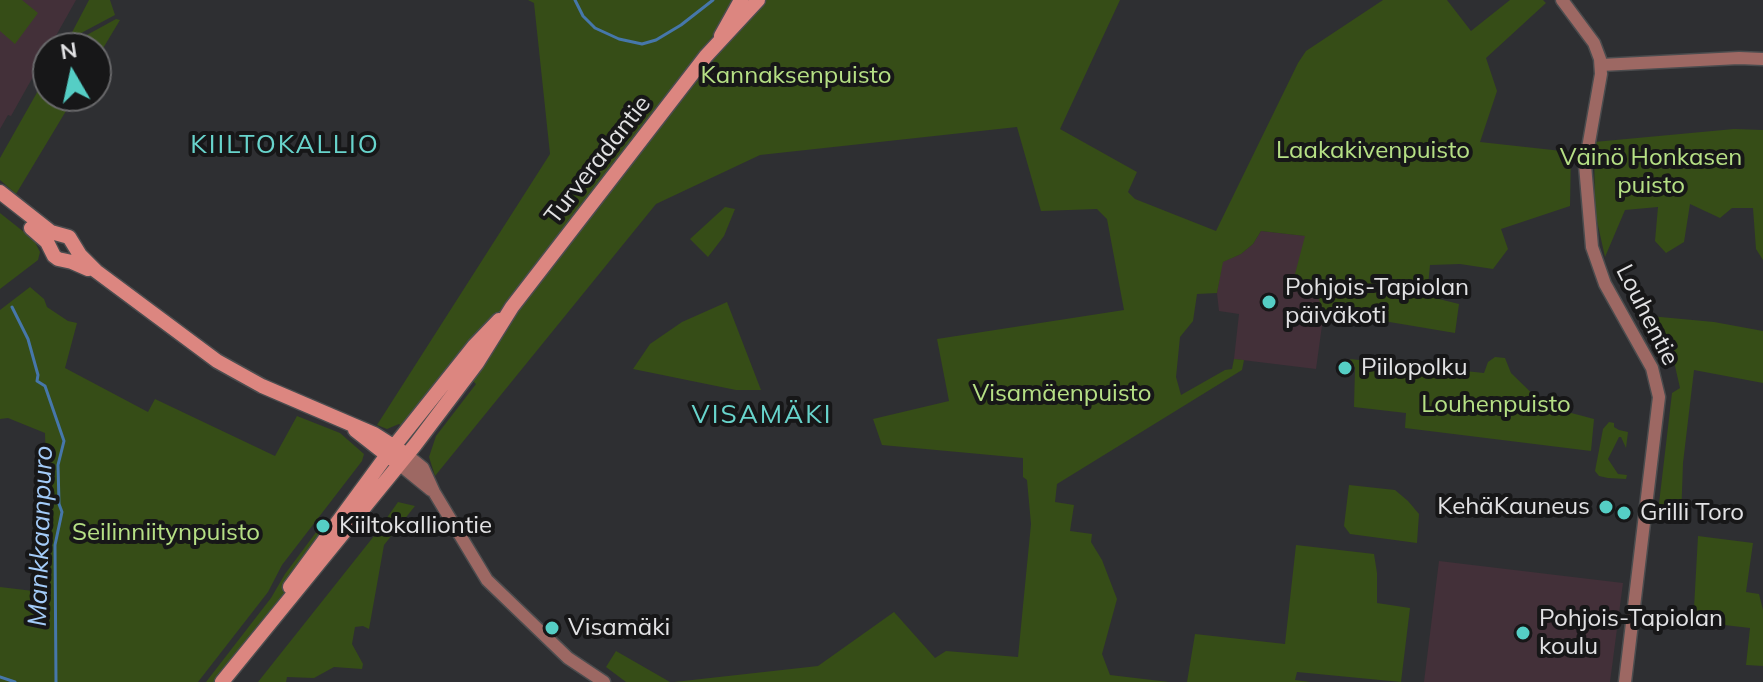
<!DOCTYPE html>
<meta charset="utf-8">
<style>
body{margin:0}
#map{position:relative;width:1763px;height:682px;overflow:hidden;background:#2e2f32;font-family:Mulish,sans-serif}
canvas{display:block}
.north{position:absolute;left:32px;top:32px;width:80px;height:80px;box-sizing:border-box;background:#171718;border:2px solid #68686a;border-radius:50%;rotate:351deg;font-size:22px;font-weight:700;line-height:32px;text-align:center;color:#e2e2e4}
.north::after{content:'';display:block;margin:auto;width:28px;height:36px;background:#55cec5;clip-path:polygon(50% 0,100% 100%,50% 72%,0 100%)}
</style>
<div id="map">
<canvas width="1763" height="682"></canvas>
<div class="north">N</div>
</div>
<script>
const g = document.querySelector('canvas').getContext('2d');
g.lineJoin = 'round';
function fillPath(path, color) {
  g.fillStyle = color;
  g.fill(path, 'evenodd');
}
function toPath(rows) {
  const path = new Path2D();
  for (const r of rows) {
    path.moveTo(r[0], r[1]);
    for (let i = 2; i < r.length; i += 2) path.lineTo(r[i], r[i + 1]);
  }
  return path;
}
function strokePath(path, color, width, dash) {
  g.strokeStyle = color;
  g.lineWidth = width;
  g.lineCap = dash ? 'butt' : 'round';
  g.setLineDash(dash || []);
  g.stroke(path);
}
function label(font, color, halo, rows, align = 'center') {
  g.font = font + ' Mulish,sans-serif';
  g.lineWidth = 8;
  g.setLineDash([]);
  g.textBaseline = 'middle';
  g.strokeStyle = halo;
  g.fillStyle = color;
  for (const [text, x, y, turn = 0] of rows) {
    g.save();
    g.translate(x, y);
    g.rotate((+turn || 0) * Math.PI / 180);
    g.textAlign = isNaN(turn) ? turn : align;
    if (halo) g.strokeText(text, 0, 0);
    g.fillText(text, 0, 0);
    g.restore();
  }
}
const education = toPath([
 [0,0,76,0,11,116,8,115,0,129],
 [1261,231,1306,236,1303,248,1316,292,1324,311,1316,369,1234,359,1239,314,1219,311,1217,293,1222,262,1241,254,1253,244],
 [1439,561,1623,583,1610,682,1424,682]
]);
const green = toPath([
 [0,0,22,0,38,13,15,44,0,31],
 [89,0,110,0,115,15,68,40],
 [528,0,733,0,720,29,717,30,504,310,405,429,399,424,387,429,377,425,550,154,534,3],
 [761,0,1120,0,1060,129,1137,172,1128,192,1135,199,1216,231,1298,63,1306,51,1383,0,1447,0,1471,31,1510,0,1543,0,1546,3,1486,58,1497,91,1480,142,1571,152,1570,206,1501,229,1508,249,1493,269,1460,264,1430,265,1427,296,1459,304,1455,333,1324,311,1316,293,1303,290,1295,274,1305,236,1261,231,1253,244,1241,254,1223,262,1217,293,1197,294,1193,321,1180,337,1176,377,1181,395,1225,370,1232,369,1234,359,1244,360,1242,370,1057,484,1055,502,1074,505,1070,531,1092,534,1091,542,1102,560,1117,599,1102,654,1110,675,1169,682,674,682,818,666,894,612,935,658,946,651,1018,657,1031,524,1027,480,1023,477,1023,458,882,445,873,419,949,401,937,339,1124,310,1107,219,1097,209,1041,211,1017,127,760,155,656,204,435,476,429,457,436,436,476,384,472,380,513,314,672,108,676,108],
 [116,19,120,20,96,60,96,48,63,48],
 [48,73,48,96,75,96,16,194,0,180,0,158],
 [1734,129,1763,130,1763,260,1756,249,1753,208,1732,208,1720,218,1690,204,1684,242,1666,253,1655,241,1658,207,1625,210,1605,257,1595,212,1594,142],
 [725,207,735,209,724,236,708,257,690,239],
 [0,213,34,240,40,252,38,260,0,289],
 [30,287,44,299,47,307,68,321,77,323,65,368,148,412,155,399,275,456,297,416,340,433,364,454,362,461,282,565,268,592,198,682,0,682,0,587,50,593,45,433,8,418,0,419,0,310],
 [727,302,761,390,736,390,633,369,650,344,682,322],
 [1639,315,1714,322,1763,331,1763,383,1694,370,1683,463,1681,519,1658,512,1672,393,1680,388,1675,366,1657,329],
 [1495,357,1505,358,1511,373,1545,406,1594,419,1591,451,1405,428,1406,413,1354,407,1355,368,1350,359,1484,373,1488,362],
 [1609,422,1614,423,1614,427,1619,430,1628,432,1626,448,1621,437,1619,437,1608,459,1618,474,1627,475,1626,479,1608,478,1599,476,1595,471,1603,429],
 [1349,485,1395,490,1408,501,1419,514,1417,543,1350,534,1344,526],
 [398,502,415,506,384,545,369,629,363,626,355,627,352,644,363,664,362,669,334,667,314,678,287,677,286,682,258,682,374,536],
 [317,531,321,532,315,547,277,604,216,682,206,682,271,598,285,574],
 [1698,536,1753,543,1746,592,1759,594,1763,610,1763,666,1746,665,1750,628,1707,623,1702,627,1693,626],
 [1296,545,1374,554,1377,573,1377,603,1410,608,1401,682,1297,672,1295,680,1310,682,1187,682,1195,634,1285,644],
 [616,651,670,682,626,682,606,667]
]);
const stream = toPath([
 [575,0,583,16,595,28,619,39,642,44,656,40,681,25,713,0],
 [12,307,28,339,38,375,37,381,45,386,64,441,58,465,59,504,62,512,55,545,56,682],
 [0,677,15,682]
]);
const tertiary = toPath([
 [1562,0,1594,43,1600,59,1601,74,1585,165,1592,247,1605,284,1652,368,1659,397,1625,682],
 [1601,65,1739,58,1763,59],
 [407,455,423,468,434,492,487,580,568,658,604,682],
 [399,464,431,490]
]);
const secondary = toPath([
 [721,36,741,0],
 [0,192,51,232,69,237,80,255,96,271,217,361,262,386,374,434,407,455],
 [31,228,47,242,54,256,58,259,72,262,88,269],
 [355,430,392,459],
 [290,587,387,455,474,346,499,320],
 [222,682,415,445,477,363,512,307,706,56,758,0]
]);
const markers = [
 [1269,302,8,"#55cec5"],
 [1345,368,8,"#55cec5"],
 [1606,507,8,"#55cec5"],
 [1624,513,8,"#55cec5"],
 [323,526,8,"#55cec5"],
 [552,628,8,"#55cec5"],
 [1523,633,8,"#55cec5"]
];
const parkNames = [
 ["Kannaksenpuisto",796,76],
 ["Laakakivenpuisto",1373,151],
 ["Väinö Honkasen",1651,158],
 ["puisto",1651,186],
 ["Visamäenpuisto",1062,394],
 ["Louhenpuisto",1496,405],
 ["Seilinniitynpuisto",166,533]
];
const streetNames = [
 ["Turveradantie",598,160,-52],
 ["Louhentie",1647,315,63]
];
const poiNames = [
 ["Pohjois-Tapiolan",1285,288],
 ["päiväkoti",1285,316],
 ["Piilopolku",1361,368],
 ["KehäKauneus",1590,507,"right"],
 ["Grilli Toro",1640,513],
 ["Kiiltokalliontie",339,526],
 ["Pohjois-Tapiolan",1539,619],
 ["koulu",1539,647],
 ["Visamäki",568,628]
];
const neighbourhoodNames = [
 ["KIILTOKALLIO",285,145],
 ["VISAMÄKI",762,415]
];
const waterNames = [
 ["Mankkaanpuro",41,536,-88]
];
fillPath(education, '#433039');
fillPath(green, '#364d17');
strokePath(stream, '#4677aa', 3);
strokePath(tertiary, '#4b4c4e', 15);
strokePath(secondary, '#4b4c4e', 17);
strokePath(tertiary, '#9d6863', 12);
strokePath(secondary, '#dc8680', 14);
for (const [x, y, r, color] of markers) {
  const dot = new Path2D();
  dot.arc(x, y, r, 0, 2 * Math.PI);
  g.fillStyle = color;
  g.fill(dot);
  strokePath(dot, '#171718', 3);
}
label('24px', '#b6e085', '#171718', parkNames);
label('24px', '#e2e2e4', '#171718', streetNames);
label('24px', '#e2e2e4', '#171718', poiNames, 'left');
g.letterSpacing = '2px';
label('26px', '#68d4cc', '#171718', neighbourhoodNames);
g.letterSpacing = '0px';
label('italic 26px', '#a4ccf9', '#171718', waterNames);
</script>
